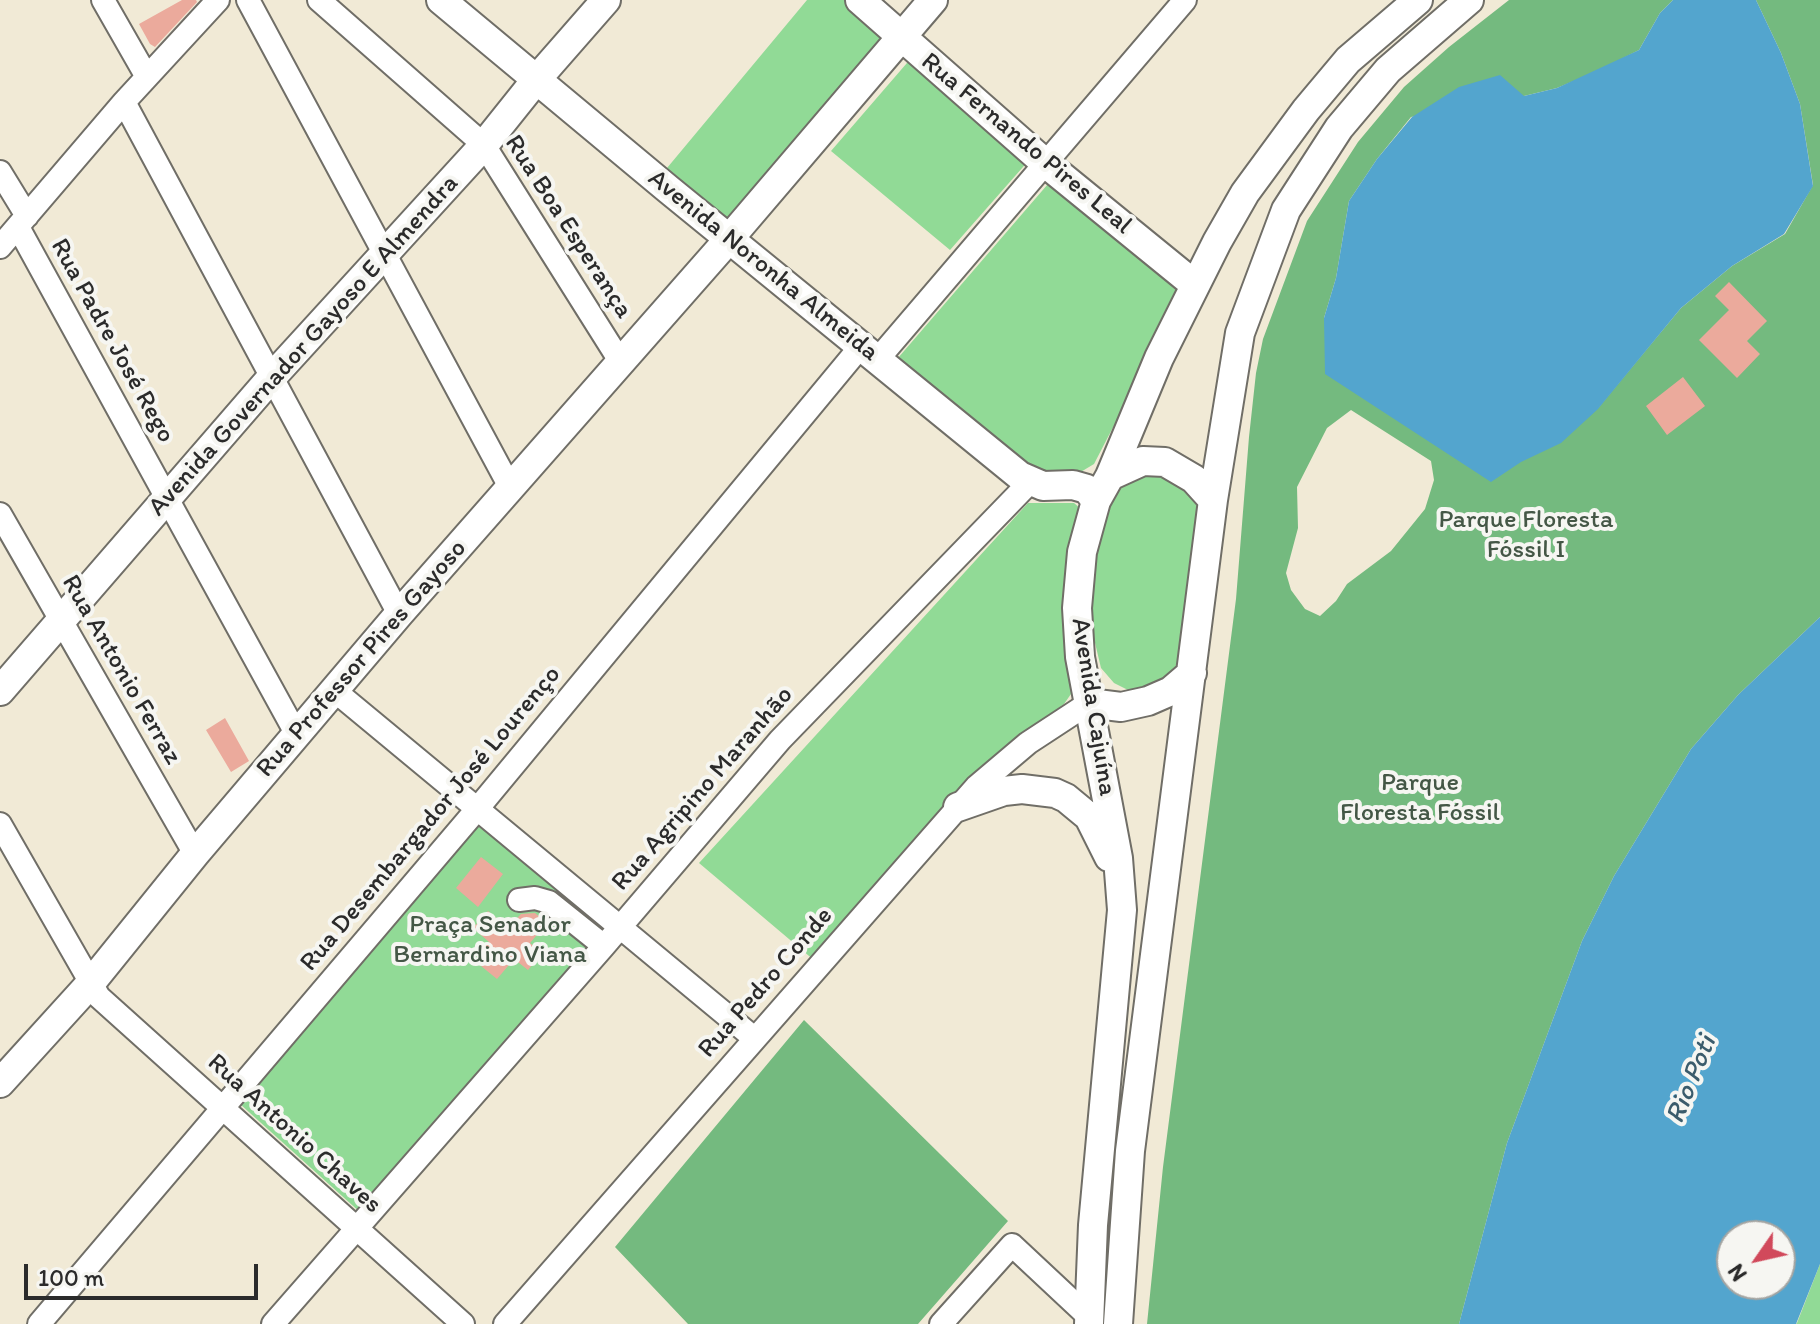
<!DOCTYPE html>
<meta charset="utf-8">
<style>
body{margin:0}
#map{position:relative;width:1820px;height:1324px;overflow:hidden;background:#f1ead6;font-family:Itim,sans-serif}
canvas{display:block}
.north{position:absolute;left:1716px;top:1220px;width:80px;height:80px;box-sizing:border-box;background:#f6f6f2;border:2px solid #a5a5a2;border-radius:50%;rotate:236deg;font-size:22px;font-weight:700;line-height:32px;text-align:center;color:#2b2b2b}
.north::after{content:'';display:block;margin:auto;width:28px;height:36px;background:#d1495b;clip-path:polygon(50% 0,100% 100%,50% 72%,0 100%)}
.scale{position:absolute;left:24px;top:1264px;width:234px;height:36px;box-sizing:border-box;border:4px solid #2b2b2b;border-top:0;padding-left:10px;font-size:24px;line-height:28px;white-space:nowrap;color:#2b2b2b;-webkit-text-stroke:6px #f6f6f2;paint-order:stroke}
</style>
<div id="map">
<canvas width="1820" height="1324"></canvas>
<div class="north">N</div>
<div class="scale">100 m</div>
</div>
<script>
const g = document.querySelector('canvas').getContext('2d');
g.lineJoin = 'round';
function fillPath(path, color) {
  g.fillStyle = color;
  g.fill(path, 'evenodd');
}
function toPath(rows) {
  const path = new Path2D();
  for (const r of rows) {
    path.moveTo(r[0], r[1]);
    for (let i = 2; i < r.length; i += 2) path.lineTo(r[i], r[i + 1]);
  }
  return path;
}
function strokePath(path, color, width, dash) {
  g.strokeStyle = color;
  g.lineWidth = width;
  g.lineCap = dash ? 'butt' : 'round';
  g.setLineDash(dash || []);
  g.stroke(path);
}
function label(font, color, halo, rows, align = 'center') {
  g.font = font + ' Itim,sans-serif';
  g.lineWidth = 8;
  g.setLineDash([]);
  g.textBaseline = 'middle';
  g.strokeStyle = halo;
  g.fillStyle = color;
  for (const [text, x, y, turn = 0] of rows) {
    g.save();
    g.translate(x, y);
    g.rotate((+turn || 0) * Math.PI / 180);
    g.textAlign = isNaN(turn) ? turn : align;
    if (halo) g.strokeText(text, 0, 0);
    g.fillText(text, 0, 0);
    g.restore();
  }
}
const green = toPath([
 [807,0,847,0,887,35,729,221,667,168],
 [913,56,1030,159,950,250,831,151],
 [1054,177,1183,292,1094,464,1074,476,1043,479,898,358],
 [1159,470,1202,503,1176,680,1132,692,1114,683,1101,668,1091,626,1090,583,1103,522,1121,484],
 [1028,503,1074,503,1081,509,1080,681,1064,704,1016,740,815,961,699,863],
 [481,820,611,930,362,1214,240,1104],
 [1820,1264,1820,1324,1796,1324,1797,1323]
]);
const forest = toPath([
 [1509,0,1673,0,1660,13,1639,50,1600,70,1557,88,1524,96,1411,117,1377,159,1349,201,1336,278,1324,318,1449,452,1491,481,1598,408,1681,308,1732,266,1785,234,1813,185,1800,104,1781,53,1756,0,1820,0,1820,617,1738,695,1691,749,1614,876,1582,941,1507,1143,1459,1324,1147,1324,1163,1167,1236,599,1249,437,1256,373,1263,339,1307,221,1358,142,1404,87,1449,47],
 [1351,410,1431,461,1434,480,1425,509,1391,551,1347,584,1336,601,1320,616,1305,609,1291,590,1286,573,1298,528,1297,487,1327,428],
 [804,1020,1008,1221,918,1324,688,1324,615,1247]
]);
const water = toPath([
 [1673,0,1756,0,1781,53,1800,104,1813,186,1784,234,1732,266,1681,308,1598,409,1561,443,1521,462,1491,482,1325,374,1324,318,1336,278,1349,201,1377,159,1412,117,1459,87,1500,75,1524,96,1557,88,1639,50,1660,13],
 [1820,617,1820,1264,1796,1324,1459,1324,1507,1143,1582,941,1614,876,1691,749,1738,695],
 [1732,1236,1780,1236,1780,1284,1732,1284]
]);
const building = toPath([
 [182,0,196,0,197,2,155,47,150,44,139,24],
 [1729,282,1767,321,1747,341,1760,354,1737,378,1699,340,1729,310,1715,296],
 [1683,377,1705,406,1667,435,1646,406],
 [225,718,249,761,231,772,206,730],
 [481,857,503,874,478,907,456,888],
 [488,911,508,928,521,914,535,913,547,923,530,943,542,953,528,970,514,959,497,979,481,966,489,956,482,950,489,942,473,928]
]);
const minor = toPath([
 [103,0,147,77],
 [248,0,510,487],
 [319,0,484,145,620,361],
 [124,102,399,614],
 [0,172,27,216],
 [18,227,297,735],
 [0,247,124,102,218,0],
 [878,359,1185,0],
 [0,514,195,854],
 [335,691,754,1038],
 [0,824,99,997,463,1324],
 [519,900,535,898,549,902,604,946],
 [39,1324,478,808,861,346],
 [273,1324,604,946,780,740,1030,482],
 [505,1324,976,787,1028,743,1089,703],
 [941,1324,1012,1245,1089,1317]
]);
const major = toPath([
 [441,0,668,189,1020,476,1043,486,1073,485,1087,489,1096,501],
 [860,0,1044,162,1195,285],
 [1110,476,1143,461,1165,462,1194,479,1213,500],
 [0,691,272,377,484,145,536,80,606,0],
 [1089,703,1121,707,1148,701,1171,691,1192,673],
 [958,807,1004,791,1022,789,1055,793,1066,798,1089,817,1109,857],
 [0,1083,90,984,195,854,399,614,729,239,933,0],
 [1089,1324,1093,1225,1122,910,1118,858,1080,657,1077,608,1082,552,1096,501,1110,476,1159,358,1217,242,1245,193,1306,110,1348,60,1418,0],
 [1118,1324,1130,1151,1213,500,1240,333,1286,210,1339,128,1388,70,1469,0]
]);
const streetNames = [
 ["Rua Fernando Pires Leal",1026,144,40],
 ["Rua Boa Esperança",568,227,57],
 ["Avenida Noronha Almeida",763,266,39],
 ["Rua Padre José Rego",112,341,61],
 ["Avenida Governador Gayoso E Almendra",304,346,-48],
 ["Rua Professor Pires Gayoso",362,659,-49],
 ["Rua Antonio Ferraz",121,670,60],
 ["Avenida Cajuína",1093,707,81],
 ["Rua Agripino Maranhão",703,789,-49],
 ["Rua Desembargador José Lourenço",431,819,-50],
 ["Rua Pedro Conde",766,983,-49],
 ["Rua Antonio Chaves",294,1134,42]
];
const parkNames = [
 ["Parque Floresta",1526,520],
 ["Fóssil I",1526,550],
 ["Parque",1420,783],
 ["Floresta Fóssil",1420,813],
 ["Praça Senador",490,925],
 ["Bernardino Viana",490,955]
];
const waterNames = [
 ["Rio Poti",1692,1080,-68]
];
fillPath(green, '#91da96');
fillPath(forest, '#74ba7f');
fillPath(water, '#53a5ce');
fillPath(building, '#ebaa9c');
strokePath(minor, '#706e67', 26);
strokePath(major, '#706e67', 32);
strokePath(minor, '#fff', 22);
strokePath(major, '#fff', 28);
label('26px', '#2b2b2b', '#f6f6f2', streetNames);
label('26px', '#445746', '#f6f6f2', parkNames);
label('italic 28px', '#3b5c6c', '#f6f6f2', waterNames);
</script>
